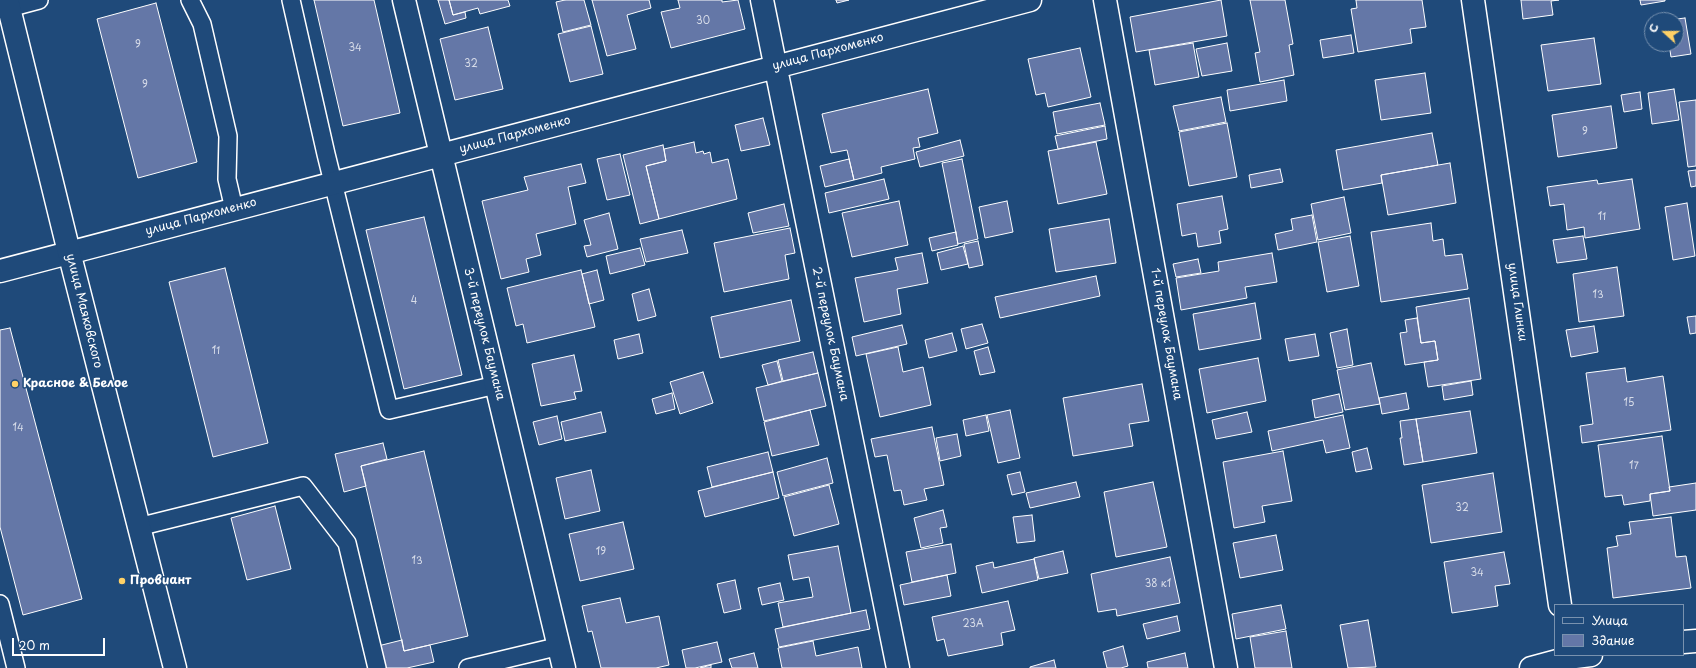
<!DOCTYPE html>
<meta charset="utf-8">
<style>
body{margin:0}
#map{position:relative;width:1696px;height:668px;overflow:hidden;background:#1f4a7a;font-family:"Playpen Sans",sans-serif}
canvas{display:block}
.legend{position:absolute;left:1554px;top:604px;width:130px;height:52px;box-sizing:border-box;background:#1f4a7a;border:1px solid #7992af;margin:0;padding:5px 7px;list-style:none;font-size:12px;color:#fff}
.legend li{display:flex;align-items:center;gap:8px;height:20px}
.legend b{width:20px;border:1px solid #7992af}
.north{position:absolute;left:1644px;top:12px;width:40px;height:40px;box-sizing:border-box;background:#1f4a7a;border:1px solid #7992af;border-radius:50%;rotate:291deg;font-size:11px;font-weight:700;line-height:16px;text-align:center;color:#fff}
.north::after{content:'';display:block;margin:auto;width:14px;height:18px;background:#ffd166;clip-path:polygon(50% 0,100% 100%,50% 72%,0 100%)}
.scale{position:absolute;left:12px;top:638px;width:93px;height:18px;box-sizing:border-box;border:2px solid #fff;border-top:0;padding-left:5px;font-size:12px;line-height:14px;white-space:nowrap;color:#fff;-webkit-text-stroke:3px #1f4a7a;paint-order:stroke}
</style>
<div id="map">
<canvas width="1696" height="668"></canvas>
<ul class="legend">
<li><b style="height:5px;background:#1f4a7a"></b>Улица</li>
<li><b style="height:11px;background:#6477a7"></b>Здание</li>
</ul>
<div class="north">С</div>
<div class="scale">20 m</div>
</div>
<script>
const g = document.querySelector('canvas').getContext('2d');
g.lineJoin = 'round';
function fillPath(path, color) {
  g.fillStyle = color;
  g.fill(path, 'evenodd');
}
function toPath(rows) {
  const path = new Path2D();
  for (const r of rows) {
    path.moveTo(r[0], r[1]);
    for (let i = 2; i < r.length; i += 2) path.lineTo(r[i], r[i + 1]);
  }
  return path;
}
function strokePath(path, color, width, dash) {
  g.strokeStyle = color;
  g.lineWidth = width;
  g.lineCap = dash ? 'butt' : 'round';
  g.setLineDash(dash || []);
  g.stroke(path);
}
function label(font, color, halo, rows, align = 'center') {
  g.font = font + ' "Playpen Sans",sans-serif';
  g.lineWidth = 3;
  g.setLineDash([]);
  g.textBaseline = 'middle';
  g.strokeStyle = halo;
  g.fillStyle = color;
  for (const [text, x, y, turn = 0] of rows) {
    g.save();
    g.translate(x, y);
    g.rotate((+turn || 0) * Math.PI / 180);
    g.textAlign = isNaN(turn) ? turn : align;
    if (halo) g.strokeText(text, 0, 0);
    g.fillText(text, 0, 0);
    g.restore();
  }
}
const building = toPath([
 [314,0,374,0,400,113,343,126,314,0],
 [438,0,449,0,453,15,465,12,466,18,445,24,438,0],
 [449,0,508,0,510,6,480,14,478,8,453,15,449,0],
 [565,0,584,0,591,25,563,32,556,2,565,0],
 [592,0,649,0,651,8,627,15,636,49,607,56,592,0],
 [678,0,722,0,722,2,738,0,745,29,671,48,661,12,680,8,678,0],
 [836,0,849,0,837,3,836,0],
 [1221,0,1227,36,1136,52,1130,17,1221,0],
 [1250,0,1285,0,1293,44,1289,45,1294,75,1260,82,1255,53,1260,52,1250,0],
 [1356,0,1422,0,1426,27,1410,29,1412,43,1358,52,1351,9,1357,8,1356,0],
 [1521,0,1559,0,1551,1,1553,15,1523,19,1521,0],
 [1640,0,1665,0,1665,1,1641,5,1640,0],
 [156,3,197,162,138,178,97,19,156,3],
 [1685,18,1691,54,1671,57,1669,44,1676,44,1676,20,1669,20,1685,18],
 [591,26,603,74,570,82,558,34,591,26],
 [488,27,503,89,455,100,440,39,488,27],
 [1351,35,1354,53,1323,58,1320,40,1351,35],
 [1594,38,1601,84,1548,91,1541,45,1594,38],
 [1193,43,1199,77,1155,85,1149,50,1193,43],
 [1227,43,1232,71,1202,76,1196,49,1227,43],
 [1080,48,1091,97,1048,107,1045,93,1036,95,1028,59,1080,48],
 [1425,73,1431,113,1381,120,1375,80,1425,73],
 [1284,80,1287,101,1230,111,1227,90,1284,80],
 [928,89,938,133,918,138,920,147,913,148,915,159,881,167,882,173,854,180,847,150,831,153,822,114,928,89],
 [1674,89,1679,120,1652,124,1648,93,1674,89],
 [1640,92,1642,109,1624,112,1621,95,1640,92],
 [1221,97,1226,122,1179,131,1173,106,1221,97],
 [1696,100,1696,166,1688,167,1679,102,1696,100],
 [1100,103,1105,125,1057,134,1053,112,1100,103],
 [1611,106,1617,148,1558,157,1552,115,1611,106],
 [763,118,770,145,741,151,735,125,763,118],
 [1227,123,1237,177,1189,186,1179,132,1227,123],
 [1105,126,1107,139,1058,149,1055,136,1105,126],
 [1432,133,1438,165,1381,175,1382,183,1343,190,1336,150,1432,133],
 [960,140,964,156,920,167,916,152,960,140],
 [694,142,696,153,703,151,704,154,710,152,712,163,728,159,737,199,659,219,646,166,666,161,664,149,694,142],
 [1096,142,1107,194,1058,204,1048,151,1096,142],
 [663,145,666,161,646,166,659,219,640,224,623,155,663,145],
 [620,154,630,195,607,200,597,159,620,154],
 [849,159,854,180,825,187,820,166,849,159],
 [962,159,978,239,958,244,942,163,962,159],
 [1450,163,1456,203,1388,215,1381,175,1450,163],
 [581,164,586,183,568,187,576,224,536,234,541,255,526,259,529,272,501,279,482,201,528,190,524,177,581,164],
 [1280,169,1283,182,1251,188,1249,175,1280,169],
 [1696,170,1696,186,1691,187,1688,171,1696,170],
 [884,179,889,199,829,213,825,193,884,179],
 [1632,179,1640,229,1585,238,1584,227,1567,230,1564,204,1550,206,1547,187,1597,180,1598,184,1632,179],
 [1222,196,1228,229,1219,231,1221,243,1198,247,1196,233,1182,236,1177,204,1222,196],
 [1344,197,1351,233,1318,240,1311,204,1344,197],
 [899,201,908,245,852,257,842,213,899,201],
 [1007,201,1013,232,985,238,979,207,1007,201],
 [1687,203,1695,256,1673,260,1665,207,1687,203],
 [784,204,789,226,753,233,748,213,784,204],
 [609,213,618,249,587,257,584,246,591,245,584,220,609,213],
 [1312,215,1317,242,1278,250,1275,234,1293,230,1291,219,1312,215],
 [424,217,462,375,404,389,366,230,424,217],
 [1109,219,1116,263,1056,272,1049,229,1109,219],
 [1431,223,1433,241,1443,239,1445,256,1462,254,1468,289,1381,302,1371,232,1431,223],
 [790,228,795,253,785,255,789,279,724,292,714,243,790,228],
 [682,230,688,253,646,262,640,239,682,230],
 [956,232,958,245,932,251,929,238,956,232],
 [1350,236,1359,286,1327,292,1318,242,1350,236],
 [1583,236,1587,259,1557,263,1553,240,1583,236],
 [978,241,983,265,969,268,964,244,978,241],
 [963,246,968,264,941,270,937,253,963,246],
 [640,248,645,265,610,274,606,256,640,248],
 [922,253,928,283,897,289,901,314,864,322,855,278,898,270,895,258,922,253],
 [1272,253,1277,282,1245,287,1247,298,1181,310,1176,278,1219,271,1218,262,1272,253],
 [1198,259,1201,273,1176,277,1173,264,1198,259],
 [1617,267,1624,316,1579,322,1573,274,1617,267],
 [225,268,268,443,213,457,169,282,225,268],
 [581,270,595,327,527,343,523,324,516,326,507,288,581,270],
 [597,270,604,300,589,304,582,274,597,270],
 [1096,276,1100,296,1000,318,995,297,1096,276],
 [649,289,656,316,638,321,632,294,649,289],
 [1469,298,1481,379,1428,387,1424,362,1438,360,1435,341,1421,343,1416,307,1469,298],
 [791,300,800,341,720,358,711,317,791,300],
 [1255,303,1261,339,1199,350,1193,314,1255,303],
 [1696,316,1696,333,1690,334,1687,317,1696,316],
 [1417,318,1421,343,1435,341,1438,360,1405,365,1400,333,1407,332,1405,320,1417,318],
 [982,324,988,343,966,349,961,329,982,324],
 [902,325,907,344,856,356,852,337,902,325],
 [1594,326,1598,352,1571,357,1566,330,1594,326],
 [10,328,82,599,23,615,0,527,0,330,10,328],
 [1347,329,1353,365,1337,368,1330,333,1347,329],
 [952,333,957,351,929,358,925,340,952,333],
 [639,334,643,353,618,359,614,340,639,334],
 [1315,334,1319,356,1289,361,1285,339,1315,334],
 [898,347,903,372,923,367,931,405,880,417,866,354,898,347],
 [988,347,995,372,980,375,974,351,988,347],
 [813,352,818,373,783,381,778,360,813,352],
 [574,355,582,391,574,392,576,399,541,406,532,364,574,355],
 [1258,358,1266,401,1207,413,1199,369,1258,358],
 [777,361,782,381,768,385,762,365,777,361],
 [1371,363,1380,404,1345,410,1337,370,1371,363],
 [1625,368,1627,382,1663,376,1671,430,1582,443,1580,426,1593,424,1586,373,1625,368],
 [703,372,713,403,680,414,670,382,703,372],
 [818,373,826,406,764,421,756,388,818,373],
 [1471,381,1473,395,1444,400,1442,386,1471,381],
 [1142,384,1149,421,1129,424,1133,446,1073,456,1063,398,1142,384],
 [672,393,675,409,656,414,652,399,672,393],
 [1406,393,1409,409,1382,414,1379,398,1406,393],
 [1339,394,1343,412,1315,418,1312,400,1339,394],
 [810,410,819,445,772,456,764,422,810,410],
 [1010,410,1020,458,998,463,987,415,1010,410],
 [1470,411,1477,453,1423,462,1416,419,1470,411],
 [601,412,606,432,565,441,561,422,601,412],
 [1247,412,1252,432,1216,439,1212,420,1247,412],
 [986,415,989,431,966,436,963,420,986,415],
 [1343,415,1350,448,1326,453,1323,440,1272,451,1268,431,1343,415],
 [557,416,562,439,539,445,533,422,557,416],
 [1416,419,1423,462,1404,465,1400,438,1402,438,1400,421,1416,419],
 [932,427,944,485,924,489,927,500,904,505,901,490,894,491,887,455,875,457,871,439,932,427],
 [957,434,961,456,940,461,936,438,957,434],
 [1662,436,1670,491,1650,494,1650,501,1624,505,1622,495,1605,497,1598,445,1662,436],
 [383,443,387,459,361,466,366,486,344,492,335,454,383,443],
 [1367,448,1372,469,1356,472,1352,452,1367,448],
 [424,451,468,636,404,651,361,466,424,451],
 [1283,451,1292,501,1262,506,1265,522,1234,528,1223,462,1283,451],
 [768,452,773,472,712,487,707,467,768,452],
 [827,458,833,483,783,496,777,472,827,458],
 [591,470,600,511,565,519,556,478,591,470],
 [773,472,779,498,705,517,698,491,773,472],
 [1020,472,1025,492,1012,495,1007,475,1020,472],
 [1493,473,1502,532,1431,543,1422,485,1493,473],
 [1076,482,1080,497,1030,508,1026,493,1076,482],
 [1153,482,1167,547,1116,557,1104,492,1153,482],
 [1696,483,1696,510,1653,516,1650,494,1670,491,1669,487,1696,483],
 [829,485,839,524,794,536,784,497,829,485],
 [275,506,291,569,247,580,231,518,275,506],
 [943,510,947,527,940,528,943,543,921,548,914,518,943,510],
 [1032,515,1035,541,1017,543,1013,517,1032,515],
 [1671,517,1676,557,1686,556,1691,588,1613,598,1607,548,1618,546,1616,536,1631,534,1629,522,1671,517],
 [623,522,634,569,580,581,569,534,623,522],
 [1276,535,1283,570,1240,578,1233,543,1276,535],
 [951,544,956,573,912,582,906,552,951,544],
 [838,546,851,613,783,627,778,603,813,597,809,577,793,580,788,555,838,546],
 [1063,551,1068,573,1039,579,1034,558,1063,551],
 [1504,552,1510,584,1495,586,1498,606,1452,613,1444,562,1504,552],
 [1170,557,1180,603,1117,616,1116,609,1098,612,1091,574,1170,557],
 [1034,559,1038,580,982,593,976,566,993,562,994,568,1034,559],
 [947,575,951,596,904,605,900,585,947,575],
 [735,580,741,609,724,613,717,584,735,580],
 [780,583,784,600,762,605,758,588,780,583],
 [620,598,626,623,659,616,669,665,656,668,601,668,592,631,588,632,582,606,620,598],
 [1008,601,1015,630,1001,633,1003,645,948,656,944,639,937,641,932,617,1008,601],
 [1281,605,1286,629,1236,639,1232,614,1281,605],
 [866,610,870,629,779,647,775,629,866,610],
 [1177,616,1180,631,1147,639,1143,624,1177,616],
 [1368,620,1376,667,1348,668,1340,625,1368,620],
 [1286,631,1292,668,1255,668,1250,637,1286,631],
 [402,640,404,651,430,645,434,662,407,668,383,668,378,646,402,640],
 [813,641,816,656,858,647,862,668,782,668,778,648,813,641],
 [717,642,722,662,695,668,686,668,682,650,717,642],
 [1123,646,1128,666,1121,668,1107,668,1103,652,1123,646],
 [754,653,758,668,732,668,729,659,754,653],
 [1185,653,1188,668,1148,668,1147,662,1185,653],
 [1054,660,1056,668,1030,668,1030,667,1054,660],
 [711,665,711,668,700,668,711,665]
]);
const lane = toPath([
 [190,0,202,24,228,136,227,179,234,209],
 [291,0,326,154,389,410,496,385],
 [9,8,39,0],
 [138,527,303,486,347,543,377,668],
 [0,604,16,668],
 [468,668,560,646]
]);
const street = toPath([
 [404,0,564,668],
 [762,0,898,668],
 [1105,0,1226,668],
 [1473,0,1560,605],
 [0,271,1030,0],
 [1683,642,1696,641],
 [1531,668,1568,658,1591,655]
]);
const secondary = toPath([
 [7,0,69,252,175,668]
]);
const markers = [
 [15,384,4,"#ffd166"],
 [122,581,4,"#ffd166"]
];
const numberNames = [
 ["30",703,21],
 ["9",138,45],
 ["34",355,48],
 ["32",471,64],
 ["9",145,85],
 ["9",1585,132],
 ["11",1602,217],
 ["13",1598,295],
 ["4",414,301],
 ["11",216,351],
 ["15",1629,403],
 ["14",18,428],
 ["17",1634,466],
 ["32",1462,508],
 ["19",601,552],
 ["13",417,561],
 ["34",1477,573],
 ["38 к1",1158,584],
 ["23А",973,624]
];
const streetNames = [
 ["улица Пархоменко",828,52,-15],
 ["улица Пархоменко",515,135,-15],
 ["улица Пархоменко",201,217,-15],
 ["улица Глинки",1517,302,82],
 ["улица Маяковского",84,311,76],
 ["3-й переулок Баумана",484,334,76],
 ["2-й переулок Баумана",830,334,78],
 ["1-й переулок Баумана",1166,334,80]
];
const poiNames = [
 ["Красное & Белое",23,384],
 ["Провиант",130,581]
];
fillPath(building, '#6477a7');
strokePath(building, '#fff', 1);
strokePath(lane, '#fff', 20);
strokePath(street, '#fff', 25);
strokePath(secondary, '#fff', 25);
strokePath(lane, '#1f4a7a', 17);
strokePath(street, '#1f4a7a', 22);
strokePath(secondary, '#1f4a7a', 22);
for (const [x, y, r, color] of markers) {
  const dot = new Path2D();
  dot.arc(x, y, r, 0, 2 * Math.PI);
  g.fillStyle = color;
  g.fill(dot);
  strokePath(dot, '#1f4a7a', 1.5);
}
label('10px', '#d8dde9', null, numberNames);
label('12px', '#fff', '#1f4a7a', streetNames);
label('bold 12px', '#fff', '#1f4a7a', poiNames, 'left');
</script>
